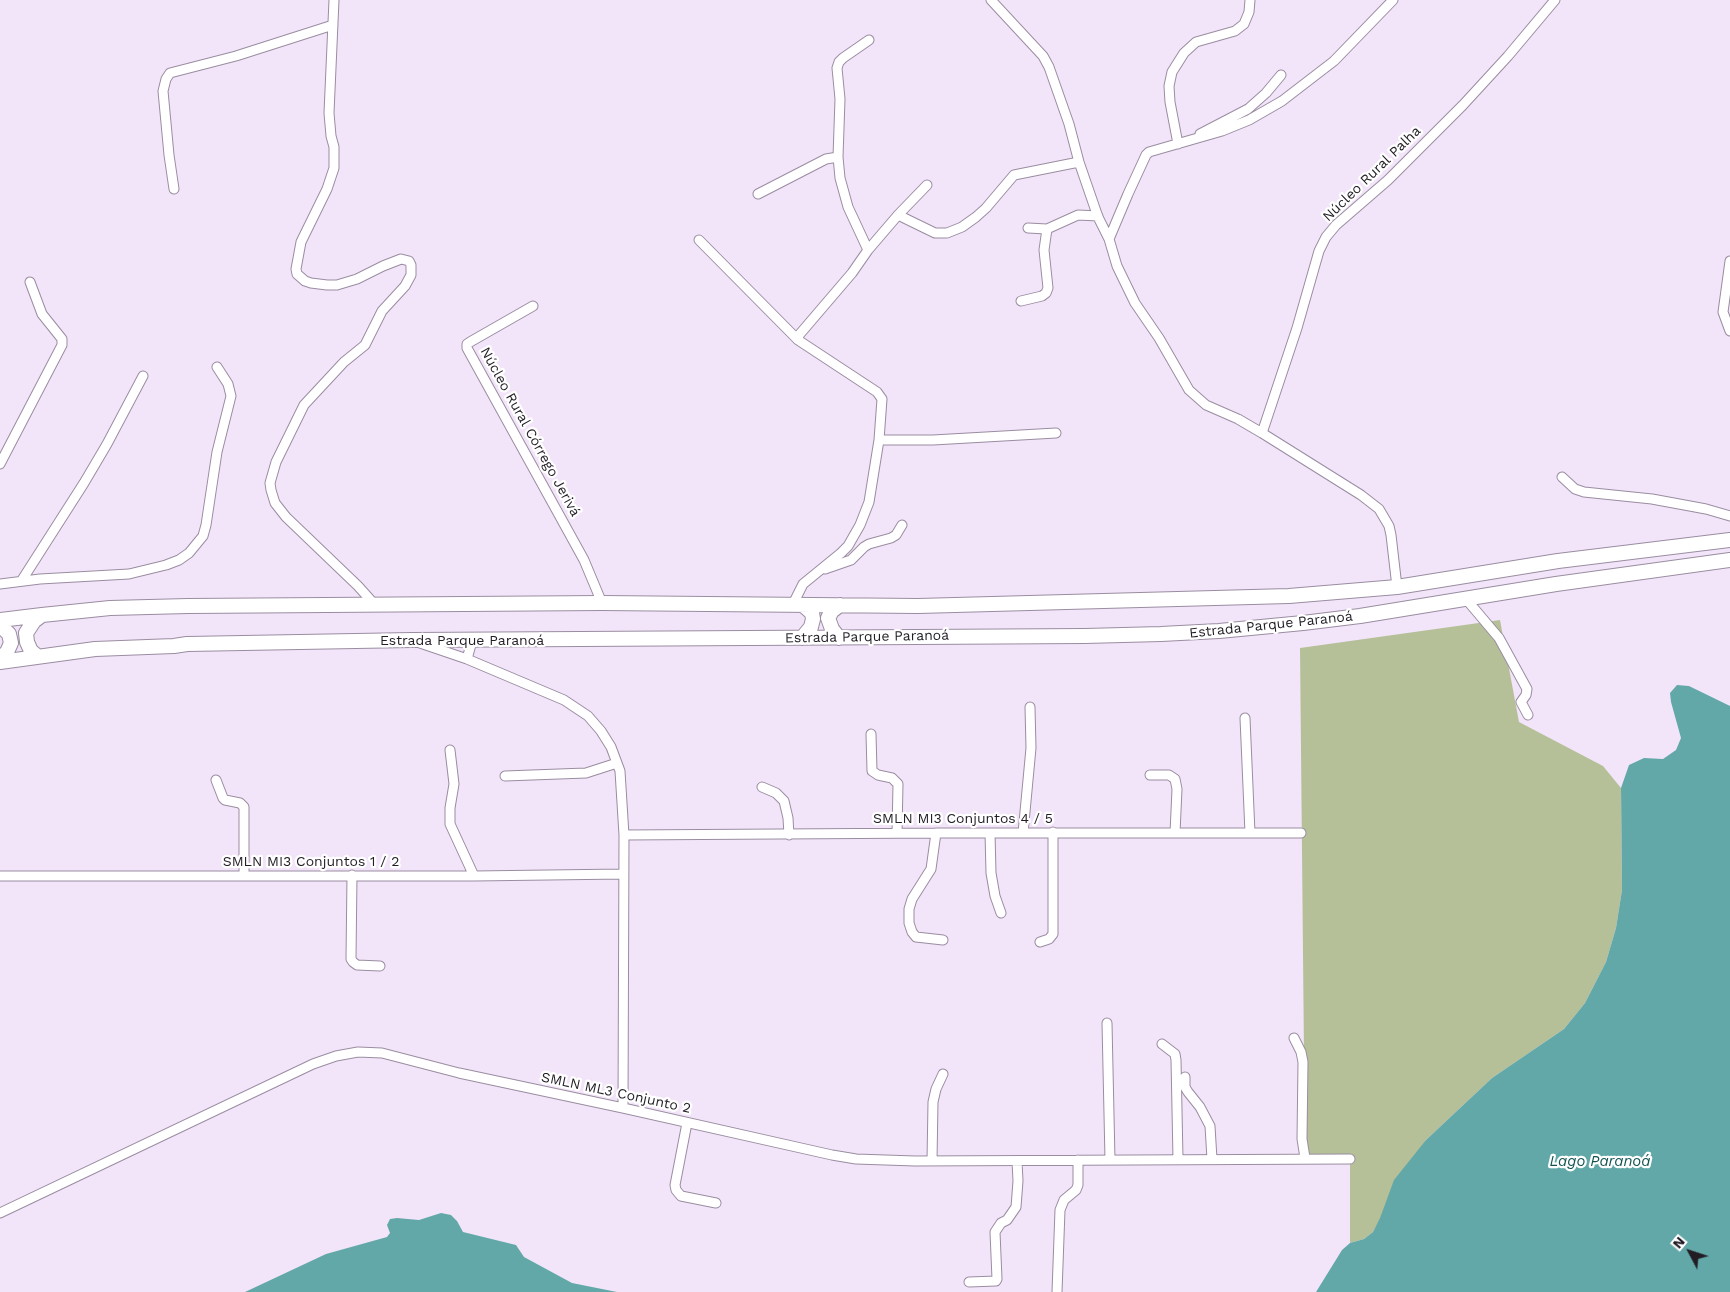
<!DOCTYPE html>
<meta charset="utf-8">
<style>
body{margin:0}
#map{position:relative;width:1730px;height:1292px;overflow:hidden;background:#f3e5f9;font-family:"Work Sans",sans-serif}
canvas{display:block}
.north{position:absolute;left:1665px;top:1227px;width:50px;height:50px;-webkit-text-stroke:4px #fff;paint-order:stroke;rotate:310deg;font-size:14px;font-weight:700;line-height:20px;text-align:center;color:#221d25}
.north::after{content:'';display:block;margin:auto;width:18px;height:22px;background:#221d25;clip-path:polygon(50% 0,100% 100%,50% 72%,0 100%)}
</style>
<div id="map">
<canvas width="1730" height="1292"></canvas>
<div class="north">N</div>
</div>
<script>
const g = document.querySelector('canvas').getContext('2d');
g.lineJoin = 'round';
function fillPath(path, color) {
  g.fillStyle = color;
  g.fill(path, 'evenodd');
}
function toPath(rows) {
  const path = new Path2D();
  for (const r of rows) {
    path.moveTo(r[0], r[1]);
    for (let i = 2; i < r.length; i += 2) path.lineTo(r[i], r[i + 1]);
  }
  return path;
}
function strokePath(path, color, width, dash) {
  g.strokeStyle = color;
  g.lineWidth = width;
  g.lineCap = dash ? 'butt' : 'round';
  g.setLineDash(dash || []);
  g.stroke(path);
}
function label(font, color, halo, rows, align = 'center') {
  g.font = font + ' "Work Sans",sans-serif';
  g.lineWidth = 4.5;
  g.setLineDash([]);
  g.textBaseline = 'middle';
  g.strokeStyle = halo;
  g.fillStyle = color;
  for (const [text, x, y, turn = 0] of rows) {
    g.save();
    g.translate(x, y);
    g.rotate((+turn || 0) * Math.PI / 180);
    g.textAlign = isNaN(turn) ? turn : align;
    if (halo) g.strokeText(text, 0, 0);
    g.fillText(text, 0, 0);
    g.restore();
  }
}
const green = toPath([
 [1500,620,1519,722,1603,766,1621,788,1622,890,1616,928,1606,962,1585,1003,1564,1029,1492,1078,1426,1140,1373,1232,1364,1239,1350,1243,1350,1159,1305,1158,1300,648]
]);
const water = toPath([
 [1677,685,1689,686,1730,706,1730,1292,1316,1292,1342,1250,1350,1243,1364,1239,1373,1232,1380,1218,1394,1180,1426,1140,1492,1078,1564,1029,1585,1003,1606,962,1616,928,1622,890,1621,788,1629,765,1644,758,1663,759,1676,750,1681,738,1671,702,1670,693],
 [441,1213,451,1215,457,1221,463,1232,516,1245,524,1257,572,1283,617,1292,245,1292,326,1254,387,1237,390,1233,387,1225,390,1219,397,1218,419,1220]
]);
const minor = toPath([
 [334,0,329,113,331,136,334,147,334,168,327,189,301,242,296,269,297,274,305,281,311,283,327,285,337,285,357,279,383,266,401,259,409,261,411,265,411,275,405,286,382,311,365,345,344,362,304,405,276,462,270,483,271,490,275,503,286,517,358,586,375,605],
 [991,0,1043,56,1049,67,1069,124,1079,162,1098,217,1109,239,1117,266,1135,303,1159,338,1189,390,1206,405,1238,419,1262,433,1361,495,1379,509,1389,526,1391,535,1397,587],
 [1200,134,1248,109,1266,93,1281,75],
 [1178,144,1170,102,1169,86,1172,72,1184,53,1196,42,1235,31,1244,24,1249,12,1250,0],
 [838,157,840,99,837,68,839,62,843,58,869,40],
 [174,189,169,155,163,91,166,79,170,73,236,56,333,25],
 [758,194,826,159,838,157,840,178,848,207,868,250,852,273,799,335,798,340,877,392,882,399,879,440,869,502,860,525,848,546,841,553,803,584,793,604],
 [898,215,935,233,947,233,962,227,976,217,986,208,1014,175,1079,162],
 [1028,228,1047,229],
 [1109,239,1128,194,1146,155,1149,152,1222,131,1249,120,1282,101,1334,61,1393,0],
 [699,240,798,340],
 [868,250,898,215,927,185],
 [1730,261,1723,312,1730,331],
 [1021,301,1042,296,1046,293,1048,288,1044,250,1047,229,1078,215,1098,216],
 [533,306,470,342,467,344,467,348,584,560,602,603],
 [1262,433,1297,328,1319,251,1326,237,1336,225,1388,180,1463,105,1508,56,1555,0],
 [879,440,933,440,1056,433],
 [0,464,62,345,62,339,42,314,30,282],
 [1562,477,1575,489,1584,492,1652,499,1706,509,1730,516],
 [825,569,851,560,864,547,869,544,891,538,896,535,902,525],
 [22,580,84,483,107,444,143,376],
 [0,584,40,579,129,574,166,565,179,560,189,553,203,536,206,525,217,452,231,396,228,384,217,367],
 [1466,599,1499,638,1527,689,1526,695,1521,702,1528,715],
 [420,643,467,659,564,700,588,716,601,731,611,747,620,771,624,835,623,1108],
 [467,659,472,641],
 [1245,718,1250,833],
 [871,734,872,771,878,775,892,778,898,784,897,833],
 [450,750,454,784,450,808,450,824,474,876],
 [1150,775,1169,775,1175,779,1177,789,1175,833],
 [505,776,586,773,617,763],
 [216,780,223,798,225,800,240,803,244,807,244,876],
 [762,787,776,793,784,801,788,818,789,835],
 [936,833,931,869,912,899,909,909,909,923,912,932,916,937,943,940],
 [990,833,991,873,995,896,1001,913],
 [1023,833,1031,748,1030,707],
 [624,835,936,833,1301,833],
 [352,875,351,959,353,962,357,965,380,966],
 [0,876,474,876,623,874],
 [1040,942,1049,939,1053,934,1053,832],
 [1107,1023,1110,1160],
 [1294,1038,1301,1052,1303,1062,1302,1139,1305,1158],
 [1162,1044,1175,1054,1176,1060,1178,1159],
 [1185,1077,1185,1087,1188,1092,1200,1107,1210,1126,1212,1159],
 [687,1123,675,1185,676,1190,681,1196,716,1203],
 [932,1161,933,1102,936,1089,943,1074],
 [0,1213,313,1064,336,1056,358,1052,382,1053,459,1073,623,1108,832,1155,856,1159,915,1161,1350,1159],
 [969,1282,996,1281,997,1279,995,1232,1001,1223,1007,1220,1016,1207,1018,1181,1017,1161],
 [1057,1292,1060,1210,1064,1200,1076,1190,1078,1185,1078,1160]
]);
const primary = toPath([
 [0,620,42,615,110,608,188,606,602,603,918,606,1289,596,1397,587,1558,561,1730,540],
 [0,625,9,634,11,643,7,652,0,659],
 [802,638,811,627,813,619,812,613,803,605],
 [839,638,832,629,828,618,832,611,840,605],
 [37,656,31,651,27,642,26,633,34,621,42,615],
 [0,662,95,649,174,646,187,644,412,640,1085,636,1161,634,1219,631,1303,623,1360,616,1556,584,1730,560]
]);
const streetNames = [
 ["Núcleo Rural Palha",1372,174,-44],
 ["Núcleo Rural Córrego Jerivá",530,432,61],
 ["Estrada Parque Paranoá",1271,625,-6],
 ["Estrada Parque Paranoá",867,637,-1],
 ["Estrada Parque Paranoá",462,641],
 ["SMLN MI3 Conjuntos 4 / 5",963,819],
 ["SMLN MI3 Conjuntos 1 / 2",311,862],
 ["SMLN ML3 Conjunto 2",616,1093,12]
];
const waterNames = [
 ["Lago Paranoá",1600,1162]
];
fillPath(green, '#b5c099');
fillPath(water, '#62a8a8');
strokePath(minor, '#9a8da1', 11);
strokePath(primary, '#9a8da1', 16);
strokePath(minor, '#fff', 9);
strokePath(primary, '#fff', 14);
label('14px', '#221d25', '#fff', streetNames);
label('italic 15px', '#135252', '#fff', waterNames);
</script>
